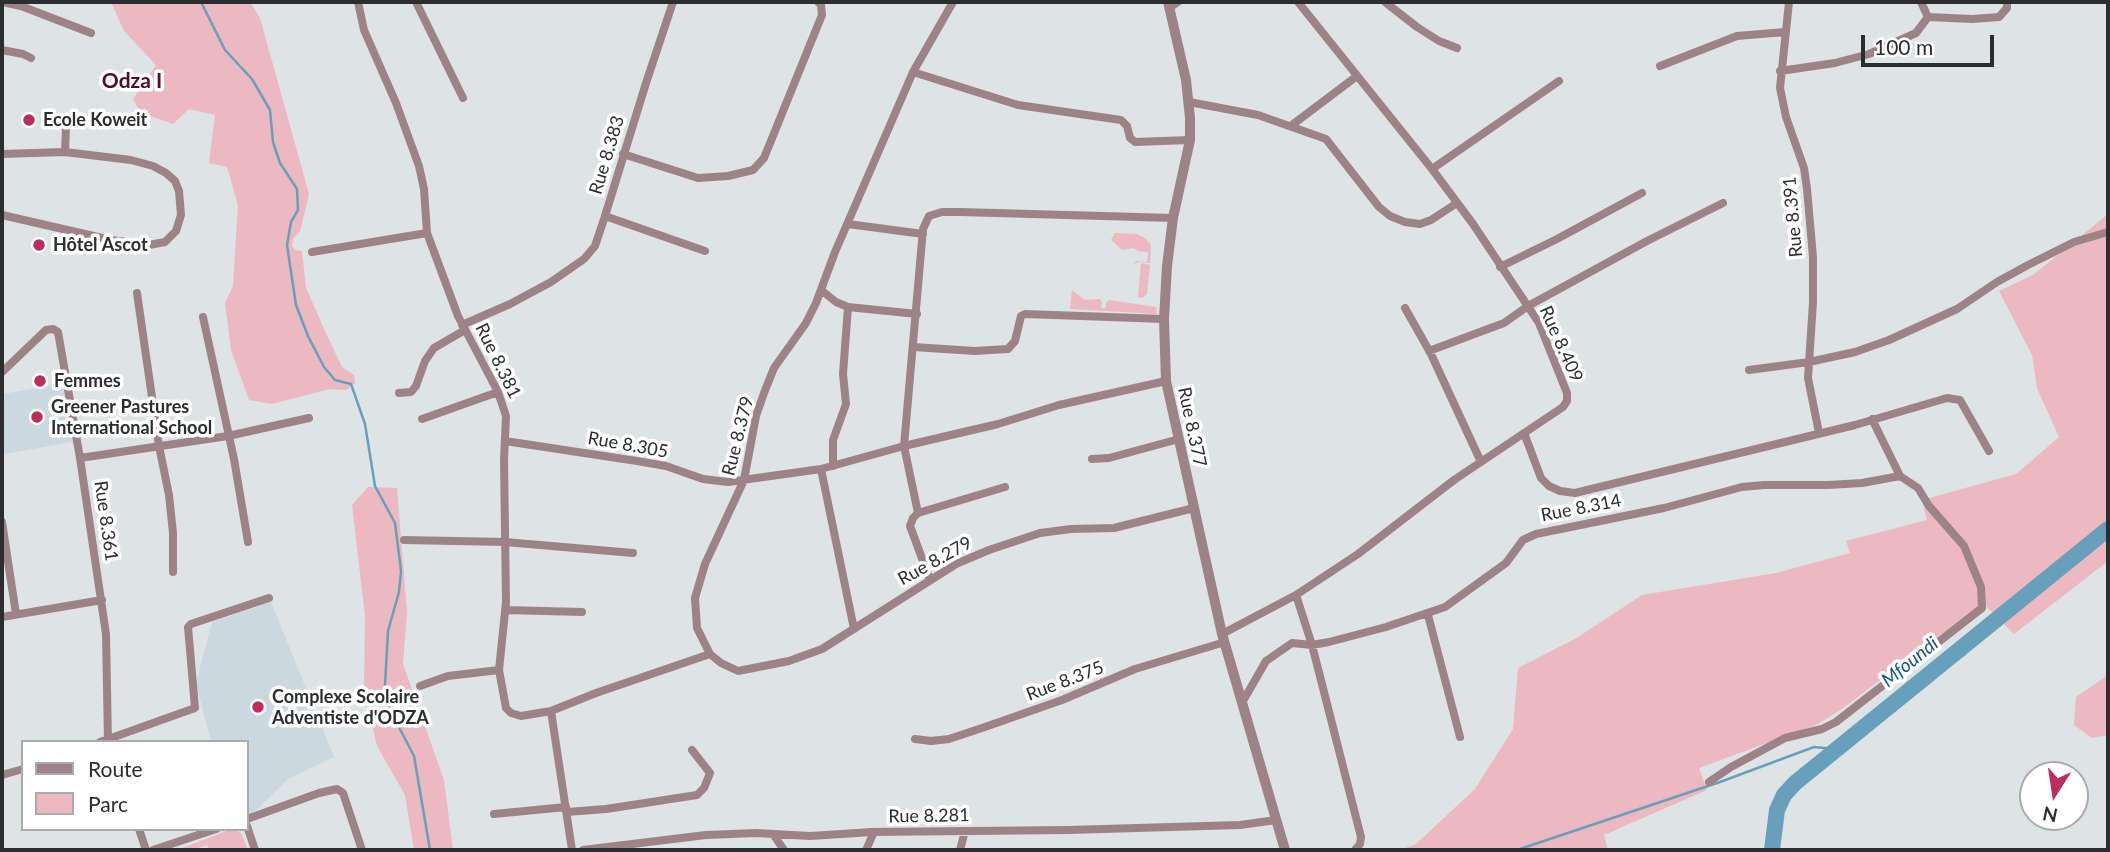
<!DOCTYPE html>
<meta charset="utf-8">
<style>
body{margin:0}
#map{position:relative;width:2110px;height:852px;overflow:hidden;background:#dee3e5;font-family:Lato,sans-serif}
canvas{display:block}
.frame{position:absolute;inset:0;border:4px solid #2b2d2e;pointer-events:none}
.legend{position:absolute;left:21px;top:740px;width:228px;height:91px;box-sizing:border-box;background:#fff;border:2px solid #aaabab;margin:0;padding:9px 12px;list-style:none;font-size:21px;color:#2b2d2e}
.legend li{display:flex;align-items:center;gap:14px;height:35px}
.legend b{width:35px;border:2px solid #aaabab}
.north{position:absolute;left:2019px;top:761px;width:70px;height:70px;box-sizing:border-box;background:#fff;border:2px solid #aaabab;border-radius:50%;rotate:192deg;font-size:19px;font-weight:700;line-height:28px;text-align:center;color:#2b2d2e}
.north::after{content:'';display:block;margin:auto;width:24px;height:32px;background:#bd2e5c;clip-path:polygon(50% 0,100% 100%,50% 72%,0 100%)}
.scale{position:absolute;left:1861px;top:35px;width:133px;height:32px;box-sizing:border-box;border:4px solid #2b2d2e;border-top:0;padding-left:9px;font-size:21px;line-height:24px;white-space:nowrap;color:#2b2d2e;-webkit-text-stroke:5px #fff;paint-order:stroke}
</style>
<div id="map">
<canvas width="2110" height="852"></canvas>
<div class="frame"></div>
<ul class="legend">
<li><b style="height:9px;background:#9d8388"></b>Route</li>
<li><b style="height:19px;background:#ecb8c1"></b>Parc</li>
</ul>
<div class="north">N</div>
<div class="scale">100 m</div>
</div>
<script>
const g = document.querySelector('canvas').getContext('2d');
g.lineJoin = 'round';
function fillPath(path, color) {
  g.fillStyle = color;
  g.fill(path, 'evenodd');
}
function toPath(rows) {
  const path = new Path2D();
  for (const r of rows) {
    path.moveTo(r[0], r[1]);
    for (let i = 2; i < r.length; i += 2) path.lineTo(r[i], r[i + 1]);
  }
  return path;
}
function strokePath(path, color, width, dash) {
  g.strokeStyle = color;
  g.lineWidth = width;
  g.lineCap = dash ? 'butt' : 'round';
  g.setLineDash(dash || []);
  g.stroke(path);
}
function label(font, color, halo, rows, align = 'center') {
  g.font = font + ' Lato,sans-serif';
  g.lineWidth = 7;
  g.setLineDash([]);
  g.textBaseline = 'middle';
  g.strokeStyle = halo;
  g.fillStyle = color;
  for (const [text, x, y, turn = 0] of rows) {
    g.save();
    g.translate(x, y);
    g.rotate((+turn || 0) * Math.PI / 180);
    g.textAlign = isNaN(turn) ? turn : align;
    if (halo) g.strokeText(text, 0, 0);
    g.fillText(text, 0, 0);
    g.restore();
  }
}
const built = toPath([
 [67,383,77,441,5,454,2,442,2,394],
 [271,602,334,757,288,779,250,816,247,810,247,742,213,742,208,731,196,683,212,622]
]);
const green = toPath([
 [111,2,250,2,260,18,309,194,300,231,293,239,292,246,295,250,302,251,306,288,325,331,342,367,354,375,355,383,346,390,330,389,272,404,249,400,231,350,225,303,233,286,238,205,227,167,209,163,215,115,189,109,173,124,141,113,133,99,156,65,124,31],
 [2108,214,2108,561,2014,634,1983,603,1839,711,1816,725,1699,768,1707,790,1604,835,1608,850,1400,850,1416,844,1475,789,1513,729,1518,668,1575,639,1642,595,1776,573,1850,553,1846,541,1927,520,1922,500,2016,474,2059,437,2037,388,2032,355,1999,291,2033,275],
 [1115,233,1137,234,1145,238,1151,245,1150,263,1140,262,1133,264,1137,261,1147,262,1148,252,1138,251,1134,248,1122,250,1111,240],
 [1141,263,1150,265,1147,294,1142,298,1138,297],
 [1072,290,1085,300,1100,299,1102,303,1101,307,1103,309,1106,307,1106,303,1109,300,1156,307,1157,314,1070,309],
 [368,487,397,488,407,612,403,664,444,780,453,850,414,850,405,795,377,746,364,691,365,616,352,505],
 [2108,675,2108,735,2092,738,2074,725,2076,697],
 [232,829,241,833,248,850,209,850,207,845,192,850,177,850]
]);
const stream = toPath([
 [201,2,225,50,252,79,270,110,273,142,280,163,297,189,298,210,291,222,287,245,296,305,308,336,324,367,335,380,351,384,365,424,375,486,395,523,401,571,399,592,388,631,385,685,389,708,414,756,430,850],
 [1517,850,1720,782,1814,747,1836,749]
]);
const river = toPath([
 [1772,850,1777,810,1784,795,1795,783,2108,529]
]);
const minor = toPath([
 [2,2,21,6,91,33],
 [358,2,364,30,396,103,419,166,424,189,427,233,458,316,498,392,506,416,504,460,506,602,499,670,448,676,420,686],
 [416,2,463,98],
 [673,2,646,83,605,216,705,251],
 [1385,2,1417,27,1439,41,1457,48],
 [1789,2,1780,88,1786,117,1804,168,1807,189,1813,257,1813,302,1808,378,1819,433],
 [1921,2,1928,17,1972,19,1999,17,2007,8,2007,2],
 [1169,8,1178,2],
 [2,50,23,54,31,58],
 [1660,66,1737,36,1785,32],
 [1780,71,1835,63,1869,54,1916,33,1928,17],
 [913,72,1018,105,1121,120,1127,126,1130,138,1135,142,1190,140],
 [1189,102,1258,115,1326,139,1379,207,1390,216,1405,222,1420,224,1431,220,1457,203],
 [1292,125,1357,76],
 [65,152,66,127],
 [2,154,65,152,131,160,153,166,166,173,175,181,179,191,181,215,176,231,165,242,149,245,111,240,2,215],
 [623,154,698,178,728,176,753,170,764,158,822,15,821,5,818,2],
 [1432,169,1559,81],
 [848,224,923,234],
 [312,252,427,233],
 [1500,267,1557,239,1642,193],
 [821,290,836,302,848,307,917,314],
 [137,293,159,446,169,495,173,533,173,572],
 [1405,308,1431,354,1481,462],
 [203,317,234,459,248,542],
 [462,325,510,304,551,282,584,259,595,246,605,216],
 [913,347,975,351,1008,349,1015,341,1021,316,1025,314,1164,319],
 [1429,351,1504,323,1528,306,1647,241,1723,203],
 [1749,370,1809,362,1855,352,1889,340,1957,309,1997,282,2028,265,2074,242,2108,232],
 [2,372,46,330,53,329,58,332,80,458],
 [399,393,411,392,416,386,425,361,434,348,465,330],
 [422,419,498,392],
 [1524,433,1541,478,1549,486,1560,491,1575,493,1855,425,1947,398,1960,400,1989,451],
 [505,441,637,461,666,466,703,479,728,482,821,469,904,446,998,424,1059,405,1166,381],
 [1092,459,1109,458,1179,439],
 [833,466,833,440,846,404,843,374,848,307],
 [821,469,854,629],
 [918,513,904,446,923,229,929,216,942,212,960,212,1173,218],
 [2,522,16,614],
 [404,540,505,542,633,553],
 [930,580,910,526,913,518,918,513,1005,487],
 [1296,595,1312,645,1361,837,1360,844,1355,850],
 [505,610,582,612],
 [1428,615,1460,737],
 [2,617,102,600],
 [1222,634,1296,595,1358,554,1454,480,1563,407,1567,401,1567,393,1539,323,1473,224,1432,169,1298,2],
 [710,654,721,663,738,671,789,661,822,649,956,564,989,550,1040,533,1071,529,1114,528,1194,508],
 [499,670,506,708,511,713,521,716,551,711,596,693,710,654,697,628,695,598,705,564,744,480,756,416,764,393,774,368,806,323,816,303,835,252,913,72,953,2],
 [1243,701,1266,661,1292,643,1312,645,1329,642,1386,627,1445,607,1506,563,1523,540,1536,534,1664,508,1742,487,1764,485,1828,485,1862,483,1900,476],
 [551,711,572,850],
 [915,739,931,741,949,739,985,727,1062,700,1135,669,1225,642],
 [100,742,195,708,188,627,191,624,269,598],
 [108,742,106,634,80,458,228,436,309,418],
 [2,775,23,769],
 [1709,782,1731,767,1785,738,1822,729,1836,722,1982,608,1981,587,1964,546,1929,506,1918,488,1900,476,1872,419],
 [567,812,606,809,697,795,704,788,710,773,692,750],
 [494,814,566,807],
 [247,819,319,793,337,789,343,793,362,850],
 [247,826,255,850],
 [139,829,146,850],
 [773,834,784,850],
 [153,850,216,829],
 [583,850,706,835,756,833,810,836,872,832,1068,830,1240,825,1276,820],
 [866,850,874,832],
 [960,850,965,831]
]);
const tertiary = toPath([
 [1168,2,1186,80,1190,118,1190,140,1173,218,1167,266,1164,319,1166,381,1222,634,1285,850]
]);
const markers = [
 [29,120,7,"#bd2e5c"],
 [39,245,7,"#bd2e5c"],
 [40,381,7,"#bd2e5c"],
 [37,417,7,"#bd2e5c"],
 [258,707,7,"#bd2e5c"]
];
const poiNames = [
 ["Ecole Koweit",43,120],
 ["Hôtel Ascot",53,245],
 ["Femmes",54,381],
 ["Greener Pastures",51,407],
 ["International School",51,428],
 ["Complexe Scolaire",272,697],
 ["Adventiste d'ODZA",272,718]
];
const streetNames = [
 ["Rue 8.383",607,155,-73],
 ["Rue 8.391",1793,217,-95],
 ["Rue 8.409",1561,344,66],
 ["Rue 8.381",498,361,64],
 ["Rue 8.377",1192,427,78],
 ["Rue 8.379",738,436,-76],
 ["Rue 8.305",628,445,10],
 ["Rue 8.314",1581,508,-11],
 ["Rue 8.361",106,521,82],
 ["Rue 8.279",935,561,-29],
 ["Rue 8.375",1065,681,-21],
 ["Rue 8.281",929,816,-1]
];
const waterNames = [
 ["Mfoundi",1910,662,-39]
];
const quarterNames = [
 ["Odza I",132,81]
];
fillPath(built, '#ccd8df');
fillPath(green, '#ecb8c1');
strokePath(stream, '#68a0bb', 2.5);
strokePath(river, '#68a0bb', 16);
strokePath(minor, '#9d8388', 8);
strokePath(tertiary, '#9d8388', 10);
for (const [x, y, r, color] of markers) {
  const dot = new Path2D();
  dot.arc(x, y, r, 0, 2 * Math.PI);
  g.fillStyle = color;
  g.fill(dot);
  strokePath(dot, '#fff', 2.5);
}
label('bold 18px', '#2b2d2e', '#fff', poiNames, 'left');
label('18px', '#2b2d2e', '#fff', streetNames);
label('italic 19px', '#115975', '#fff', waterNames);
label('bold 21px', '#520e24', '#fff', quarterNames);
</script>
